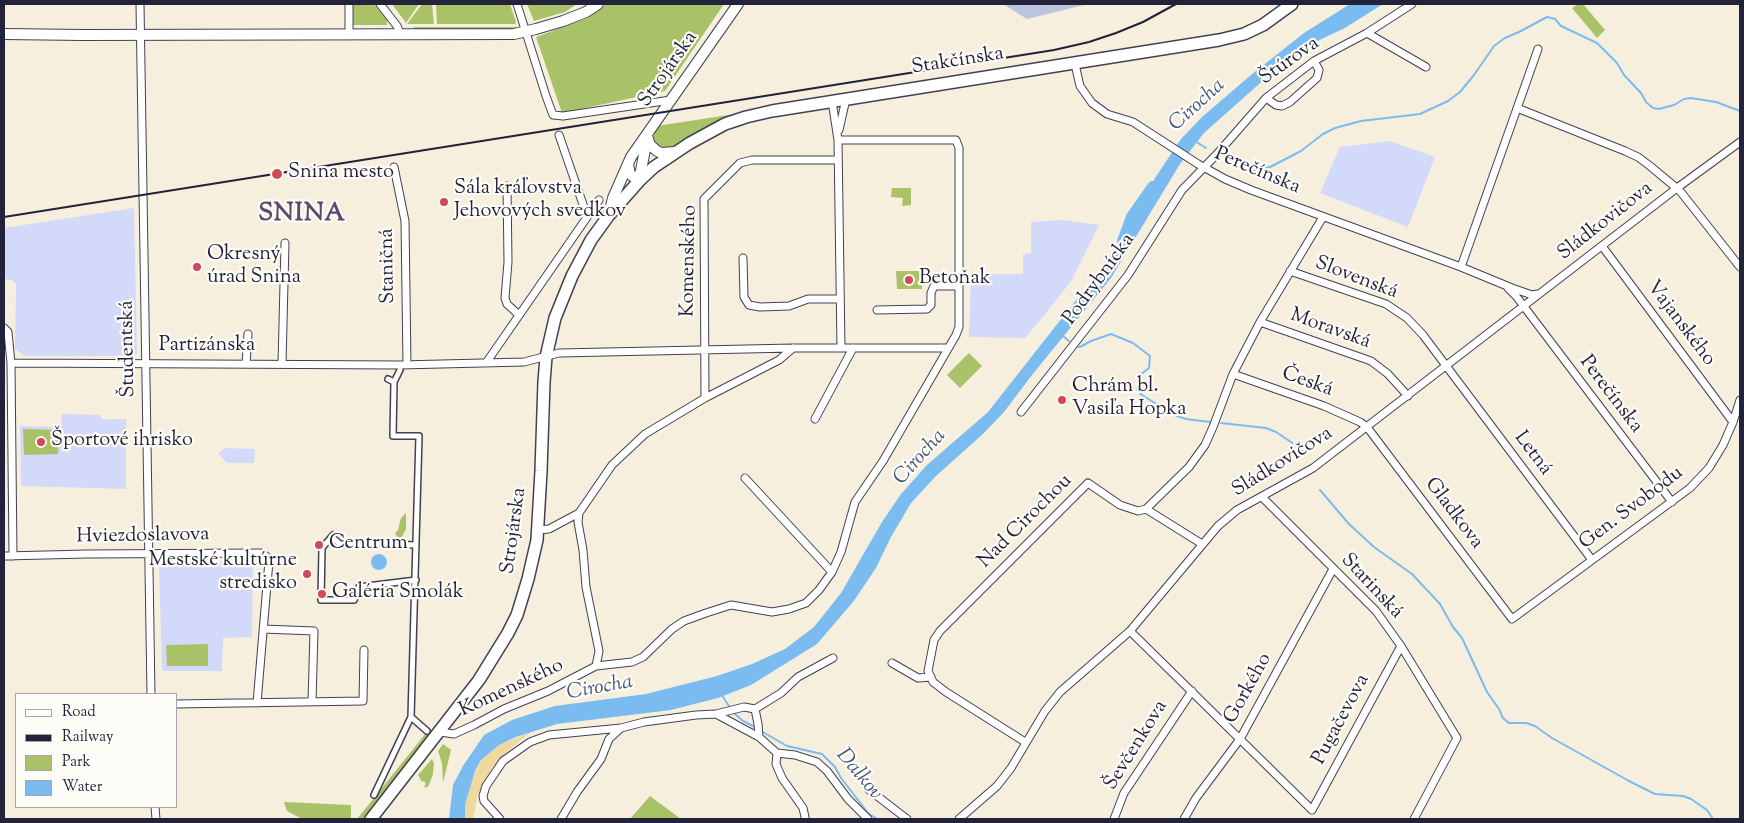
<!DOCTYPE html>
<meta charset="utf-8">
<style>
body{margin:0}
#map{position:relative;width:1744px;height:823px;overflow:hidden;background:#f7efde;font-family:"Sorts Mill Goudy",serif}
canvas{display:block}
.frame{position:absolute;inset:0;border:5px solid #22223b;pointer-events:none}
.legend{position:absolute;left:15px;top:693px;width:162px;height:115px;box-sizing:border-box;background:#fdfcf7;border:1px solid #a5a5ac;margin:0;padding:6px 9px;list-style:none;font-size:15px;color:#22223b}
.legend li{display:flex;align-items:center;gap:10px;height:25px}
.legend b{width:25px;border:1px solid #a5a5ac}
</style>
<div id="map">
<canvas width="1744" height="823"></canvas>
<div class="frame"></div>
<ul class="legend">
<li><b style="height:6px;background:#fff"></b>Road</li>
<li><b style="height:6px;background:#22223b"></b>Railway</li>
<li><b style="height:14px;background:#a9c268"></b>Park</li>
<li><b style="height:14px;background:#7bbcf0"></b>Water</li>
</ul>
</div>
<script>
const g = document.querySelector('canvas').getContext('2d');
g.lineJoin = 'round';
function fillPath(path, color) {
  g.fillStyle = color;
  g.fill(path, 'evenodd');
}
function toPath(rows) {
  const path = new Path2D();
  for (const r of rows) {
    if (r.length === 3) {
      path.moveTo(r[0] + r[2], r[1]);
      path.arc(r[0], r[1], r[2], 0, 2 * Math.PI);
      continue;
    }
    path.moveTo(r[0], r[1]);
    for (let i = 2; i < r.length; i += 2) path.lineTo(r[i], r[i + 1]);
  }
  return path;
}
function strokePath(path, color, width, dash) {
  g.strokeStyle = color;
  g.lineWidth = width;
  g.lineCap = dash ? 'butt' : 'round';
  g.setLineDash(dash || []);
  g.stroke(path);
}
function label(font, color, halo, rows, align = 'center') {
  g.font = font + ' "Sorts Mill Goudy",serif';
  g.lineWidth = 4.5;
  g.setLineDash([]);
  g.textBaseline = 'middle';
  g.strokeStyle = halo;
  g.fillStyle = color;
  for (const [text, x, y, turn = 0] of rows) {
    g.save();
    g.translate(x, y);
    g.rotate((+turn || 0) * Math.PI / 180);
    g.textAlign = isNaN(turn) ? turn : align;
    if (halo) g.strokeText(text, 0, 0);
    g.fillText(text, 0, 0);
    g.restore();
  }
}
const built = toPath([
 [1390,141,1435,157,1408,227,1320,193,1340,147],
 [134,208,137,353,135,356,24,356,15,349,16,284,12,280,4,279,4,228],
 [1063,220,1099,225,1072,280,1041,319,1025,338,969,337,971,274,1023,274,1023,254,1031,253,1031,222],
 [62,414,101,415,101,419,126,419,126,489,21,486,20,426,61,427],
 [226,448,255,449,254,463,227,463,218,453],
 [253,561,252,637,223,638,222,671,162,671,159,562]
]);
const industrial = toPath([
 [1003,4,1088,4,1027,19]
]);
const green = toPath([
 [351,4,374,4,387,20,387,25,353,25],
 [392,4,419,4,406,23],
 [422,4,432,4,434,24,407,24],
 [436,4,510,4,516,22,515,24,437,24],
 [527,4,577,4,565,12,534,21],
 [607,4,724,4,665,91,562,113,536,37,588,18],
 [1578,4,1583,4,1605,30,1597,38,1572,8],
 [414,27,517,27,512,29,414,29],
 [741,113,669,148,659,147,653,139,657,126],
 [892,188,911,188,911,205,902,206,903,198,891,197],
 [896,271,922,271,922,289,897,289],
 [969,353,982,366,960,388,947,375],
 [23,429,60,430,58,454,24,455],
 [406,513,406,529,399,542,395,533,398,530,401,518],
 [208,644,208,666,167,666,166,645],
 [426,733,429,735,363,819,357,819],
 [443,744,451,750,443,783,442,763,438,751],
 [432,759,434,763,433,774,429,785,426,788,424,786,426,784,424,781,422,782,418,775],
 [650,796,681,819,630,819],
 [284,802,351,805,351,817,350,819,302,819,287,811]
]);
const sand = toPath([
 [531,732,509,750,492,768,478,794,473,819,465,819,465,805,471,782,481,760,499,745]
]);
const water = toPath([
 [1350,4,1383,4,1345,28,1311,44,1276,69,1204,133,1180,164,1111,278,1032,375,1004,412,984,433,936,476,911,503,891,537,876,568,853,602,817,644,751,685,718,698,671,710,557,724,516,737,499,745,481,760,475,771,465,805,465,819,449,819,453,785,463,766,484,735,512,720,555,706,646,694,717,676,752,664,785,649,814,627,841,593,882,522,901,494,927,465,988,412,1106,262,1137,213,1155,178,1181,139,1202,117,1251,75,1304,33],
 [379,562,8]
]);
const stream = toPath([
 [1195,141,1206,148],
 [1250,171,1270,167,1301,151,1323,134,1335,128,1361,121,1420,114,1448,101,1460,92,1474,75,1494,46,1505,38,1519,32,1547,17,1555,19,1561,26,1597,43,1617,63,1624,75,1641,93,1646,102,1653,108,1659,109,1674,105,1684,99,1691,98,1716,102,1740,111],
 [1063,336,1069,341],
 [1076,346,1080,347,1091,341,1111,334,1133,343,1150,356,1149,368,1140,375,1137,390,1142,395,1174,415,1186,419,1210,422],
 [1221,423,1266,428,1276,432,1294,444,1302,451],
 [1320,490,1349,524,1374,547,1412,574,1440,604,1453,627,1462,638,1487,692,1499,709,1503,718,1509,723,1526,723,1535,726,1552,738,1629,781,1655,794,1683,796,1691,799,1707,810,1713,819],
 [721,694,731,709],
 [734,713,743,721,757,728],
 [761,731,787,746,822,754,835,767,841,778,868,813,877,819]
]);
const river = toPath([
 [1123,241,1132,217,1153,187]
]);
const pedestrian = toPath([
 [388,379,394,382,393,436,419,436,411,717,427,731],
 [394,382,400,370],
 [333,535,322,548,321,600,354,600,359,587,416,580],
 [333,538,340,544,353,545,360,543,416,545],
 [374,795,411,717]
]);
const minor = toPath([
 [140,4,151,694],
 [349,4,349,34],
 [380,4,397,26,400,33],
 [517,4,546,96,553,115,563,116,671,100],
 [1367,33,1426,67],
 [1075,64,1080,86,1092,103,1107,114,1133,122,1198,164,1225,179,1251,190,1461,267,1512,288,1532,295,1538,294],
 [1266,98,1276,105,1282,106,1290,102,1317,78,1319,70,1314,61],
 [832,101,838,140,841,348],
 [1517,108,1625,151,1638,157,1650,166,1680,191,1740,267],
 [839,130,846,99],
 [559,135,587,216],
 [394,167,405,221,407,365],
 [507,186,508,262,505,298,507,304,519,315],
 [1602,246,1733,422],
 [743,258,744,297,749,305,760,307,789,306,808,299,840,299],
 [1461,267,1538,49],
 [1290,271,1386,304,1407,318,1423,335,1592,560],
 [1508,288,1516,296,1672,502],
 [877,310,927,309,931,305,931,293,934,286,959,286],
 [1260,322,1371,361,1388,374,1408,396],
 [4,328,8,332,11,363,13,556],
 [11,363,400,365,524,362,559,353,793,348,948,348],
 [486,363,599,200],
 [246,364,248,334],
 [282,364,285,243],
 [1233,374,1324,406,1360,422,1367,427,1512,619,1690,488,1709,468,1723,445,1733,422,1740,400],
 [705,398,704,199,740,163,752,160,838,160],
 [1021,412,1128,275,1182,190,1217,154,1266,98,1314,61,1367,33,1412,4],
 [815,419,853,348],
 [745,478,832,572],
 [1262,497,1376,611,1401,646,1457,738,1414,819],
 [1146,509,1202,544],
 [579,513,578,522,583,550,586,587,599,651,596,666],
 [537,530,549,529,579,513,612,465,645,434,705,398,779,360,793,348],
 [4,556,87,554,261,553,266,556,269,561,257,703],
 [263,629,314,631,312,702],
 [1130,631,1312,810,1401,646],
 [892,663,918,678,931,677],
 [176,704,363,701,364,650],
 [755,709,758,724,759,737],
 [716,714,744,707,755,709,781,693,798,677,833,658],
 [440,732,454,734,474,725,504,709,548,691,596,666,632,662,643,657,672,629,684,621,706,613,731,605,772,612,789,609,806,603,819,590,832,572,841,552,855,502,883,461,956,335,959,327,959,148,956,140,838,140],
 [1025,742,946,692,933,682,928,671,934,640,940,631,1088,483,1120,505,1138,511,1146,509,1189,467,1205,445,1213,427,1233,374,1260,322,1323,217],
 [777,753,776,764,782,778,803,808,805,817,805,819],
 [868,789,907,819],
 [155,807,156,819],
 [500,819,484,801,483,796,486,786,503,761,530,742,549,735,621,728,644,722,696,715,716,714,759,737,777,753,795,755,817,762,827,771,848,799,868,819],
 [561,819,577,792,601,759,609,739,621,728],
 [959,819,997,786,1011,768,1045,711,1060,692,1130,631,1218,526,1237,510,1313,468,1677,188,1740,142],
 [1114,819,1124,793,1192,691],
 [1184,819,1196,798,1240,739,1333,569]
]);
const secondary = toPath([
 [4,34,83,35,514,34,536,29,563,21,586,12,598,4],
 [647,136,650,145,657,151,661,153,675,152],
 [628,165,630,174,639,181,647,139],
 [609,215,613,198,631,157,738,4]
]);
const primary = toPath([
 [371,819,479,680,508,633,517,615,528,579,537,540,541,471,544,382,546,357,555,318,572,276,591,240,609,215,639,181,654,167,690,143,725,124,746,117,772,111,1219,40,1244,34,1263,25,1292,4]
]);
const rail = toPath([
 [4,217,1054,50,1089,42,1116,33,1143,22,1176,4]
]);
const markers = [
 [277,174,6,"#d1495b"],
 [444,202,5,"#d1495b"],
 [197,267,5,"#d1495b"],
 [909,280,5,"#d1495b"],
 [1062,400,5,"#d1495b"],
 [41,442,5,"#d1495b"],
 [319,545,5,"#d1495b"],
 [307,574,5,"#d1495b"],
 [322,594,5,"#d1495b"]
];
const streetNames = [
 ["Stakčínska",958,62,-9],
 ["Štúrova",1290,62,-35],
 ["Strojárska",669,70,-55],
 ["Perečínska",1257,172,23],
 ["Sládkovičova",1606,222,-38],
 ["Komenského",690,261,-89],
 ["Staničná",389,266,-91],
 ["Slovenská",1356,279,21],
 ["Podrybnícka",1100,280,-54],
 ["Vajanského",1680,324,53],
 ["Moravská",1330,330,20],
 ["Partizánska",207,347],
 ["Študentská",129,349,-91],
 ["Česká",1307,383,20],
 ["Perečínska",1610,395,53],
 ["Letná",1532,454,53],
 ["Sládkovičova",1283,463,-32],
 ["Gen. Svobodu",1632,509,-37],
 ["Gladkova",1453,514,53],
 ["Nad Cirochou",1026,522,-45],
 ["Strojárska",515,531,-82],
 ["Hviezdoslavova",143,537,-1],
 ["Starinská",1371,587,47],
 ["Komenského",512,689,-25],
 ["Gorkého",1249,689,-61],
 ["Pugačevova",1342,720,-62],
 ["Ševčenkova",1137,746,-58]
];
const poiNames = [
 ["Snina mesto",288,174],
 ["Sála kráľovstva",454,190],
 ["Jehovových svedkov",454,213],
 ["Okresný",207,256],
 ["úrad Snina",207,279],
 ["Betoňak",919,280],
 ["Chrám bl.",1072,388],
 ["Vasiľa Hopka",1072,411],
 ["Športové ihrisko",51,442],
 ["Centrum",329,545],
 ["Mestské kultúrne",297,562,"right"],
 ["stredisko",297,585,"right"],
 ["Galéria Smolák",332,594]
];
const waterNames = [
 ["Cirocha",1198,106,-42],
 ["Cirocha",921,458,-48],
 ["Cirocha",600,689,-10],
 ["Dalkov",858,775,50]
];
const districtNames = [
 ["SNINA",302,216]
];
fillPath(built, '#d3d9f9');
fillPath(industrial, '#bcc3de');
fillPath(green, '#a9c268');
fillPath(sand, '#eeda9e');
fillPath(water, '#7bbcf0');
strokePath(stream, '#7bbcf0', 2);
strokePath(river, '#7bbcf0', 12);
strokePath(pedestrian, '#424153', 8);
strokePath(minor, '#424153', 9);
strokePath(secondary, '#424153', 12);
strokePath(primary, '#424153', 14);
strokePath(pedestrian, '#fff', 5);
strokePath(minor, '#fff', 7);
strokePath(secondary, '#fff', 10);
strokePath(primary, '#fff', 11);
strokePath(rail, '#22223b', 2);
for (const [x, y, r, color] of markers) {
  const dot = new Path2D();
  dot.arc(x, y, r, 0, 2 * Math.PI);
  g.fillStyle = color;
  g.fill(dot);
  strokePath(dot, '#fdfcf7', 2);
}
label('20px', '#22223b', '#fdfcf7', streetNames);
label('20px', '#22223b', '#fdfcf7', poiNames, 'left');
label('italic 21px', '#41587a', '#fdfcf7', waterNames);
g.letterSpacing = '1px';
label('bold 25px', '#584b6d', '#fdfcf7', districtNames);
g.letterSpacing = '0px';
</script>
